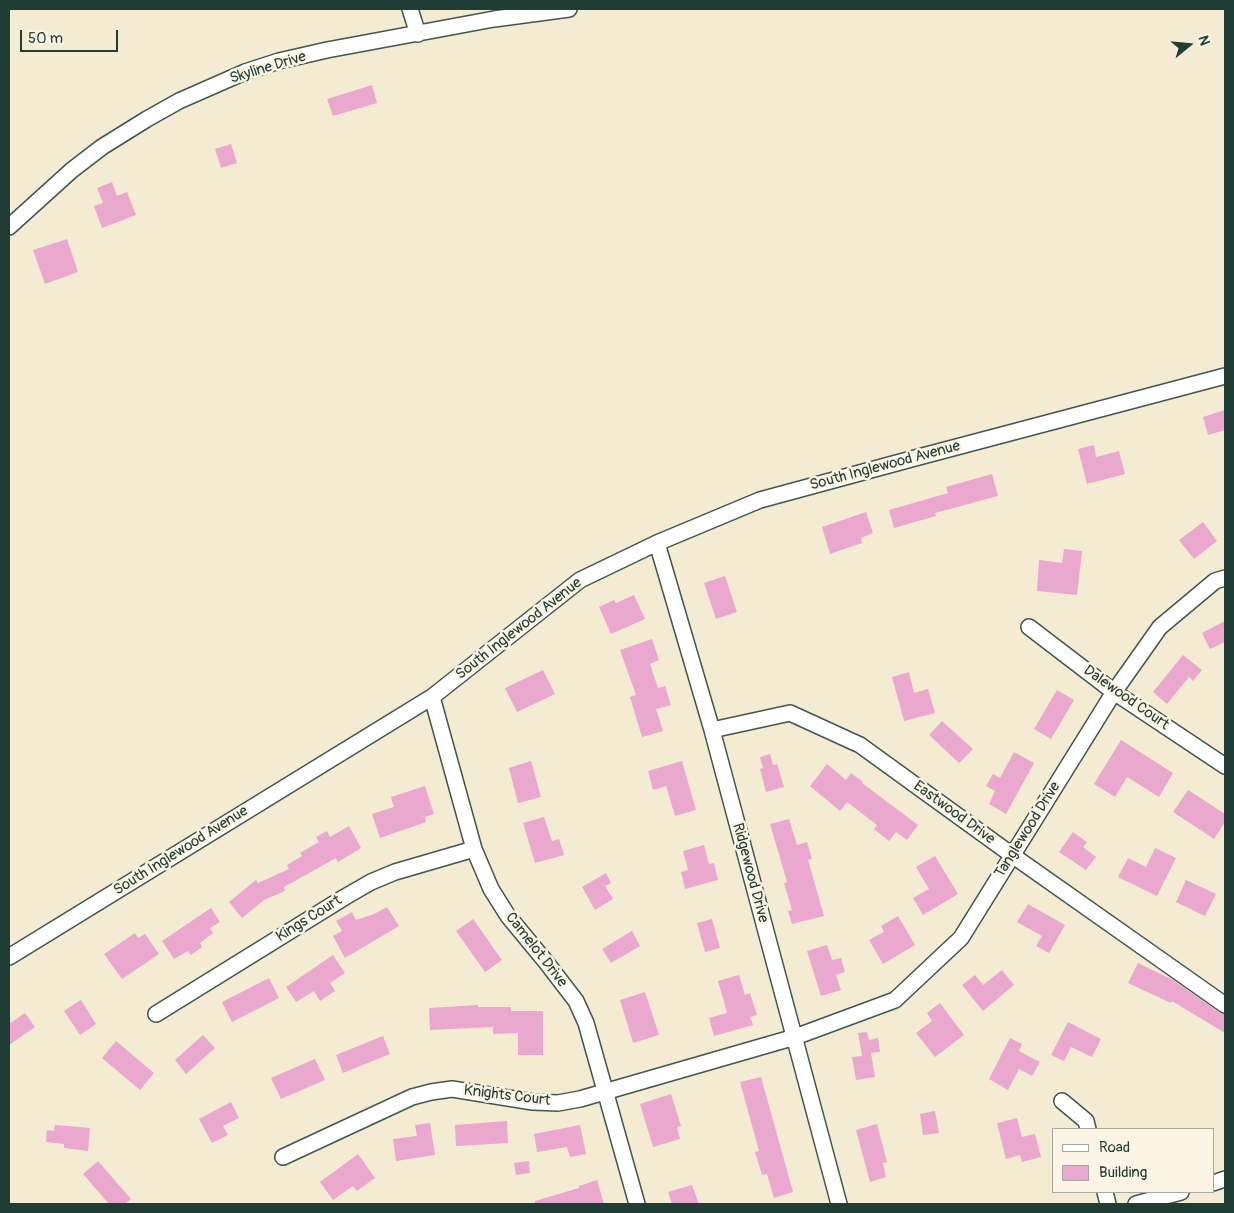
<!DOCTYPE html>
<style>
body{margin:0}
#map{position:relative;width:1234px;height:1213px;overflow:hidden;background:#f4ebd3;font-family:Pangolin,sans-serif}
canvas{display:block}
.frame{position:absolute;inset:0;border:10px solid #1f3d34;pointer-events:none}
.legend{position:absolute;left:1052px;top:1128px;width:162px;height:65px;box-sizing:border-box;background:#fcf5e5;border:1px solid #a4ab9e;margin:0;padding:6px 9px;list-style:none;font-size:15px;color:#1f3d34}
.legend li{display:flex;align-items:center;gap:10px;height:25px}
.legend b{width:25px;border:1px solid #a4ab9e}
.north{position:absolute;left:1164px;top:20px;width:50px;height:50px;-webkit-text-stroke:4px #fcf5e5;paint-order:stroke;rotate:73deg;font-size:14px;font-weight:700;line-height:20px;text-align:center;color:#1f3d34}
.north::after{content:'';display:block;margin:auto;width:18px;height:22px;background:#1f3d34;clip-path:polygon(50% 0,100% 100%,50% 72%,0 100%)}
.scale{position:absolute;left:20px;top:30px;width:98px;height:22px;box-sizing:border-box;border:2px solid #1f3d34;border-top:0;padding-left:6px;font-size:15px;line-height:18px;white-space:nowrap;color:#1f3d34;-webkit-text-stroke:4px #fcf5e5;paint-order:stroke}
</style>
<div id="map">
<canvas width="1234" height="1213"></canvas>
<div class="frame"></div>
<ul class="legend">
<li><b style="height:6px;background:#fff"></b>Road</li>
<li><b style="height:14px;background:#eaa8cf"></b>Building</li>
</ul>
<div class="north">N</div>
<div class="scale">50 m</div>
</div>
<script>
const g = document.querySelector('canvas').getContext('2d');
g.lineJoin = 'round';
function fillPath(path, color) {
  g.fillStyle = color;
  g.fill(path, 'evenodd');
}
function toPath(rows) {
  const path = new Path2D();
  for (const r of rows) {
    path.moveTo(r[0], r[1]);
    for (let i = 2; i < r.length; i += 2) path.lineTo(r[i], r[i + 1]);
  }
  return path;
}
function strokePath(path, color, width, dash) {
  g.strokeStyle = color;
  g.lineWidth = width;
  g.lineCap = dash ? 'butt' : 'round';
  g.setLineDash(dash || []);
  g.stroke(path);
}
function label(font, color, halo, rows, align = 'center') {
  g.font = font + ' Pangolin,sans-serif';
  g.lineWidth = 5;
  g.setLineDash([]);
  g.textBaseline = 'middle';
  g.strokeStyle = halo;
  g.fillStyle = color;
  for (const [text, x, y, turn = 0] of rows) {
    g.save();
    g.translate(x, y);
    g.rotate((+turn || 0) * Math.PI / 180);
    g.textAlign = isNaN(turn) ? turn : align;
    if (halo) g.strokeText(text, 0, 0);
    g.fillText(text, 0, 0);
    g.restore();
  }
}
const building = toPath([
 [372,85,377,103,333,116,327,99],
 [231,144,237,163,221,168,215,149],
 [112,182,117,196,127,192,136,215,102,228,94,206,103,203,97,188],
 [67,239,78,272,45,284,33,250],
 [1225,410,1225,430,1208,435,1203,417],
 [1094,445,1096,457,1119,451,1125,474,1087,484,1078,449],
 [992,474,998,496,935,513,936,516,894,528,889,510,948,493,946,487],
 [866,512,873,533,861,538,862,543,830,554,822,527],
 [1203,522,1217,541,1194,559,1179,540],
 [1064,549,1082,551,1077,595,1037,591,1039,560,1062,563],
 [725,576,737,612,716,619,704,583],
 [634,595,645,619,611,634,599,607,614,600,616,603],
 [1225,621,1225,642,1210,649,1202,633],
 [652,639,659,660,650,664,658,688,665,686,671,705,656,709,663,731,642,737,630,697,636,695,620,650],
 [1183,655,1202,670,1193,681,1189,677,1167,704,1153,692],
 [543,670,555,694,517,712,505,688],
 [909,672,914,693,928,689,935,713,904,721,892,677],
 [1057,690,1074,700,1051,739,1034,729],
 [942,721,973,749,959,763,929,735],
 [1121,740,1173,773,1159,797,1127,777,1115,797,1094,784],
 [1014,752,1034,763,1006,814,989,804,995,791,986,786,993,774,1000,778],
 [770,754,773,765,777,764,784,787,766,792,760,769,763,768,760,757],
 [531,761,541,797,518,803,509,768],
 [682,761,696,810,675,816,666,786,653,790,648,771],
 [827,764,846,780,851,773,863,782,862,783,918,825,907,840,896,832,889,841,874,829,877,825,847,802,840,811,810,786],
 [425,786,434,814,425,817,426,822,380,838,372,814,394,807,391,797],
 [1188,790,1225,814,1225,822,1214,839,1173,812],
 [544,817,552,841,559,839,564,855,535,863,523,823],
 [789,819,797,845,807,842,812,859,808,860,824,916,792,924,788,911,792,910,784,883,787,882,770,824],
 [349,826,361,848,338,862,336,858,284,887,285,891,264,900,242,918,229,902,256,880,258,883,289,869,287,865,302,856,300,853,319,842,316,837,327,831,330,837],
 [1073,832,1087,842,1083,847,1096,857,1086,870,1059,852],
 [704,845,709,864,714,863,718,880,685,889,681,872,688,870,683,851],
 [1155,848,1176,858,1157,896,1118,877,1128,858,1146,867],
 [935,856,958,894,923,915,913,898,929,889,916,867],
 [606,873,611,883,605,886,613,899,595,910,582,887],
 [1186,880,1216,894,1205,916,1176,902],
 [1028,904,1065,925,1049,953,1036,946,1042,936,1017,922],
 [387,907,399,926,345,958,333,936,342,931,336,921,352,912,356,920,374,914],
 [211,908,220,922,210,928,213,933,200,943,202,947,191,955,188,951,174,959,162,941],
 [898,916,915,945,883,964,869,940,884,932,881,926],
 [473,919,502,960,485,972,456,931],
 [712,919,720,948,705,952,697,923],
 [632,931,640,946,611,963,602,949],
 [135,933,138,938,145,934,159,954,122,979,104,954],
 [827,945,832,960,841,958,845,972,836,975,841,990,821,996,807,951],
 [333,955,345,973,330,983,335,991,320,1001,314,991,296,1002,286,987],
 [1138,963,1173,980,1220,1013,1225,1014,1225,1033,1172,1001,1171,1003,1128,983],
 [1002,970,1014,985,983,1011,962,985,975,975,983,985],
 [739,975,745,995,750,993,757,1015,750,1017,753,1025,714,1036,709,1018,727,1013,718,981],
 [269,978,279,998,232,1022,222,1002],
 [645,992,659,1035,633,1043,620,1000],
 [81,1000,96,1024,80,1035,64,1011],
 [940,1003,964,1035,935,1057,916,1033,932,1021,927,1013],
 [478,1005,478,1007,511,1007,511,1011,543,1011,543,1055,518,1055,518,1033,493,1034,493,1027,430,1030,429,1008],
 [25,1013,35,1027,9,1045,9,1024],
 [1068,1022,1101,1039,1092,1057,1071,1047,1064,1061,1051,1055],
 [867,1032,869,1040,878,1038,880,1052,871,1053,875,1077,856,1080,852,1057,862,1056,858,1033],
 [203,1035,215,1048,186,1074,175,1060],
 [383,1036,390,1054,343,1073,336,1055],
 [1010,1038,1022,1044,1019,1051,1040,1062,1032,1076,1019,1069,1008,1090,989,1079],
 [116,1041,154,1073,140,1090,102,1058],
 [315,1059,325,1080,281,1099,271,1078],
 [761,1077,793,1192,774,1198,767,1174,762,1175,755,1152,759,1151,740,1082],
 [671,1094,681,1126,677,1127,680,1139,653,1147,640,1104],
 [231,1102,239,1118,223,1126,228,1135,212,1143,199,1119],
 [935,1111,939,1133,923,1135,920,1114],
 [1017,1118,1022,1137,1035,1134,1041,1157,1022,1162,1020,1155,1006,1159,997,1123],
 [507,1121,508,1143,456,1146,455,1125],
 [430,1123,435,1155,396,1161,393,1139,417,1136,415,1125],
 [877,1124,887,1162,883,1163,886,1177,870,1182,856,1130],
 [55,1125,90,1128,88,1151,64,1148,64,1144,46,1142,47,1130,54,1131],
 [580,1125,586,1154,570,1157,567,1147,537,1152,534,1134],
 [358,1154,375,1178,357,1191,353,1186,333,1200,320,1182],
 [98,1161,131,1199,125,1204,109,1204,83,1174],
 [529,1161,530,1173,516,1175,514,1163],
 [597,1180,604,1204,535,1204,535,1201,579,1188,579,1186],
 [692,1185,699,1204,672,1204,668,1192]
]);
const minor = toPath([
 [410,9,418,34],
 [9,227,72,170,102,147,147,119,179,101,245,72,279,61,327,50,494,19,569,9],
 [657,543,712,730,839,1204],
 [1029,627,1114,692,1225,766],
 [432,697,474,849,491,889,508,916,546,962,576,1001,586,1023,637,1204],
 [712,730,790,713,860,745,1012,855,1225,1005],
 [9,957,432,697,580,580,657,543,760,500,915,458,1225,376],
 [156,1014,345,897,371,882,395,872,474,849],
 [1062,1101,1086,1121,1088,1129],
 [283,1157,412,1097,431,1092,452,1089,533,1102,558,1103,580,1099,795,1037,895,1000,961,938,1114,692,1160,627,1215,581,1225,578],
 [1213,1183,1225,1179],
 [1105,1192,1108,1204],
 [1136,1204,1181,1192]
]);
const streetNames = [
 ["Skyline Drive",268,68,-17],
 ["South Inglewood Avenue",885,466,-15],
 ["South Inglewood Avenue",519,629,-38],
 ["Dalewood Court",1126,698,35],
 ["Eastwood Drive",954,813,36],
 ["Tanglewood Drive",1028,830,-58],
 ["South Inglewood Avenue",181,851,-32],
 ["Ridgewood Drive",750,873,75],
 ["Kings Court",309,919,-32],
 ["Camelot Drive",536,950,52],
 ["Knights Court",507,1096,7]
];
fillPath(building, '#eaa8cf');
strokePath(minor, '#3f574c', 18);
strokePath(minor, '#fff', 15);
label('15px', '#1f3d34', '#fcf5e5', streetNames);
</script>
